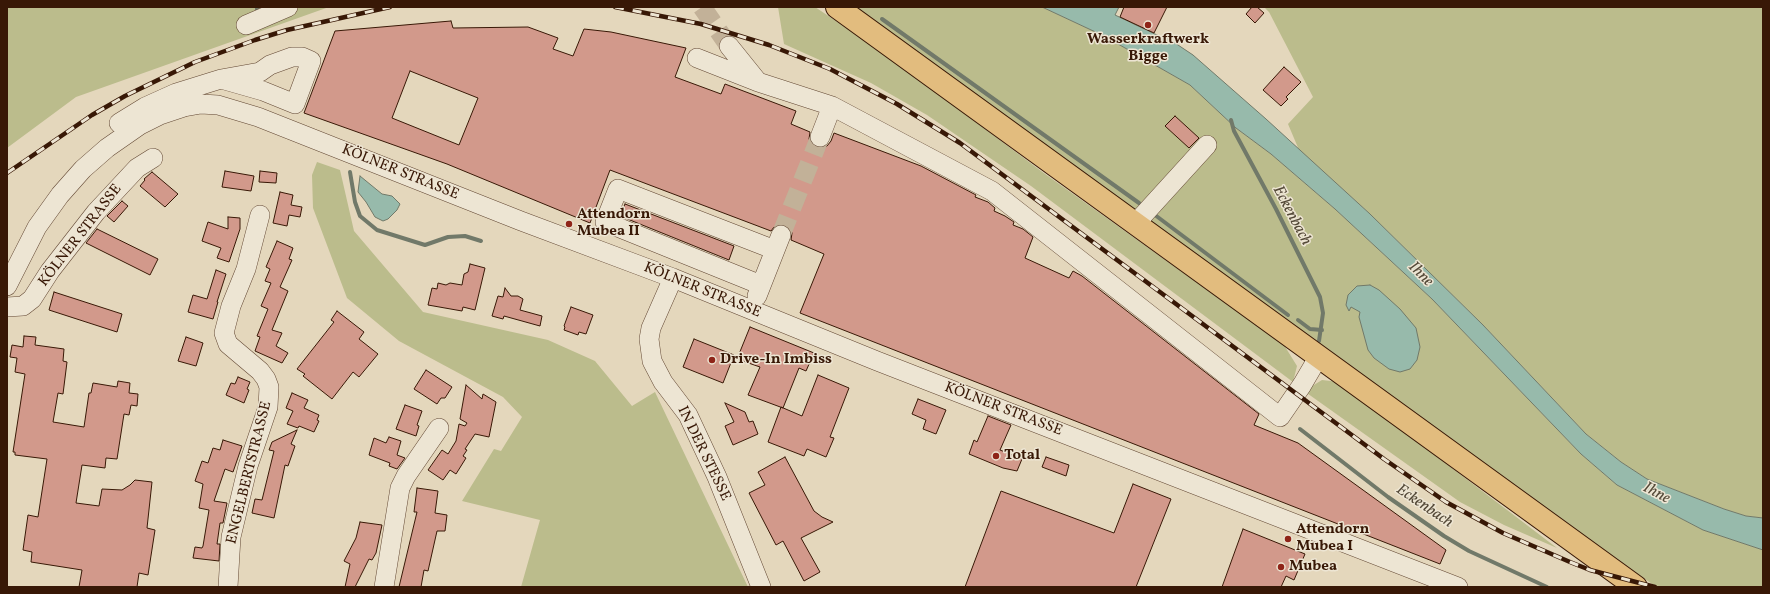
<!DOCTYPE html>
<meta charset="utf-8">
<style>
body{margin:0}
#map{position:relative;width:1770px;height:594px;overflow:hidden;background:#e4d7bc;font-family:Vollkorn,serif}
canvas{display:block}
.frame{position:absolute;inset:0;border:8px solid #381806;pointer-events:none}
</style>
<div id="map">
<canvas width="1770" height="594"></canvas>
<div class="frame"></div>
</div>
<script>
const g = document.querySelector('canvas').getContext('2d');
g.lineJoin = 'round';
function fillPath(path, color) {
  g.fillStyle = color;
  g.fill(path, 'evenodd');
}
function toPath(rows) {
  const path = new Path2D();
  for (const r of rows) {
    path.moveTo(r[0], r[1]);
    for (let i = 2; i < r.length; i += 2) path.lineTo(r[i], r[i + 1]);
  }
  return path;
}
function strokePath(path, color, width, dash) {
  g.strokeStyle = color;
  g.lineWidth = width;
  g.lineCap = dash ? 'butt' : 'round';
  g.setLineDash(dash || []);
  g.stroke(path);
}
function label(font, color, halo, rows, align = 'center') {
  g.font = font + ' Vollkorn,serif';
  g.lineWidth = 3;
  g.setLineDash([]);
  g.textBaseline = 'middle';
  g.strokeStyle = halo;
  g.fillStyle = color;
  for (const [text, x, y, turn = 0] of rows) {
    g.save();
    g.translate(x, y);
    g.rotate((+turn || 0) * Math.PI / 180);
    g.textAlign = isNaN(turn) ? turn : align;
    if (halo) g.strokeText(text, 0, 0);
    g.fillText(text, 0, 0);
    g.restore();
  }
}
const green = toPath([
 [7,7,329,7,76,97,7,148],
 [778,7,815,7,884,53,1041,171,1284,345,1297,366,1293,382,1031,186,927,115,871,83,784,44],
 [851,7,1042,7,1104,36,1190,85,1236,128,1271,154,1335,209,1432,299,1581,454,1617,485,1703,530,1763,550,1763,587,1657,587,1637,574],
 [1264,7,1763,7,1763,518,1746,516,1724,509,1647,479,1621,462,1586,434,1483,325,1370,214,1299,150,1288,124,1313,97,1269,12],
 [317,162,340,170,354,231,423,312,548,340,595,361,632,406,655,392,748,587,521,587,540,520,462,501,494,449,501,451,522,417,503,397,399,341,347,298,313,208,312,175],
 [1322,380,1339,382,1557,548,1504,525,1460,502,1304,391]
]);
const water = toPath([
 [1042,7,1119,7,1115,15,1157,35,1169,39,1193,55,1266,119,1370,214,1483,325,1586,434,1621,462,1647,479,1724,509,1746,516,1763,518,1763,550,1703,530,1617,485,1581,454,1432,299,1335,209,1271,154,1236,128,1190,85,1104,36,1042,7],
 [360,176,382,194,392,196,400,204,397,210,388,219,383,221,375,217,366,202,358,192,360,176],
 [1370,285,1379,290,1400,309,1416,328,1420,347,1417,360,1410,369,1400,372,1389,369,1374,358,1368,350,1359,317,1360,312,1351,307,1349,311,1346,305,1348,295,1357,286,1370,285]
]);
const stream = toPath([
 [257,14,257,7],
 [882,19,1139,203],
 [1231,120,1234,131,1276,209,1320,297,1323,313,1319,341],
 [350,172,355,202,360,216,377,230,425,245,448,237,465,236,481,241],
 [1155,215,1288,315],
 [1298,320,1310,329,1322,330],
 [1300,429,1388,497,1444,536,1469,551,1547,587]
]);
const building = toPath([
 [1124,7,1167,7,1154,33,1120,17,1124,7],
 [1252,7,1257,7,1264,13,1255,23,1246,14,1252,7],
 [451,21,453,28,528,27,558,38,553,49,573,56,584,29,611,32,686,48,675,77,721,94,725,84,796,111,791,124,810,132,809,139,812,144,816,147,821,148,827,146,831,141,834,133,921,166,976,195,975,197,988,202,995,208,994,211,1005,216,1014,222,1013,225,1023,229,1033,237,1025,258,1069,278,1073,271,1082,276,1259,414,1254,425,1298,443,1446,550,1440,564,800,313,824,254,791,240,792,233,790,228,785,225,779,224,774,227,771,231,610,170,590,223,447,164,304,113,335,31,451,21],
 [410,71,478,98,459,145,392,118,410,71],
 [1284,67,1301,82,1286,97,1288,99,1281,106,1263,90,1284,67],
 [1175,116,1199,138,1189,148,1165,126,1175,116],
 [225,171,254,176,251,191,222,187,225,171],
 [260,171,277,173,276,183,259,182,260,171],
 [152,172,178,194,165,207,140,186,145,180,144,179,152,172],
 [280,192,293,195,291,205,302,207,300,217,289,215,287,226,273,223,280,192],
 [122,201,128,206,114,222,107,216,122,201],
 [625,204,734,246,729,260,620,216,625,204],
 [228,217,240,218,240,229,229,262,217,258,221,248,202,241,208,222,228,229,228,217],
 [97,229,158,259,150,275,86,243,97,229],
 [277,241,293,248,289,259,292,260,280,287,288,291,272,330,282,333,276,346,288,353,282,363,255,351,260,337,257,336,268,309,261,306,271,283,265,281,270,269,266,267,277,241],
 [470,264,485,268,475,310,463,307,462,311,428,305,432,288,437,289,438,283,446,285,450,283,462,285,464,274,468,272,470,264],
 [216,270,226,274,217,302,218,302,213,319,188,312,193,295,207,299,216,270],
 [505,288,511,296,518,296,523,299,520,310,542,316,540,326,504,316,503,319,492,316,498,296,503,297,505,288],
 [54,292,122,314,117,332,49,310,54,292],
 [571,307,593,315,586,334,579,332,578,335,564,330,565,327,564,326,571,307],
 [337,311,364,332,359,339,378,354,359,377,353,372,332,399,303,376,305,374,297,369,334,322,331,320,337,311],
 [750,327,814,353,806,371,799,368,783,408,748,395,760,367,737,359,750,327],
 [24,336,36,337,35,345,64,349,63,361,67,362,63,394,58,393,53,422,84,427,89,393,91,393,93,383,117,387,118,381,130,383,129,393,138,394,137,406,131,405,129,415,124,414,117,459,106,458,105,468,82,465,76,503,99,506,102,489,122,490,130,485,135,480,152,482,147,528,155,530,148,575,139,573,137,587,79,587,82,570,31,562,32,552,23,550,28,515,38,517,47,459,15,455,15,452,13,452,25,374,15,372,17,358,10,357,12,345,23,347,24,336],
 [186,337,203,343,196,366,178,361,186,337],
 [694,339,734,355,723,383,683,367,694,339],
 [426,370,452,387,445,398,441,398,437,404,414,389,426,370],
 [818,375,849,388,830,437,834,438,826,457,807,449,804,456,768,442,781,407,802,416,818,375],
 [238,377,250,382,247,389,249,390,244,403,226,395,231,383,235,384,238,377],
 [466,385,482,399,483,394,496,402,489,437,475,434,465,449,467,450,463,456,466,458,456,474,450,470,443,480,428,470,442,450,448,454,456,441,459,424,465,426,467,423,460,419,466,385],
 [292,393,308,400,304,408,319,415,317,420,319,421,314,432,299,426,298,428,287,424,293,411,286,408,292,393],
 [918,399,946,410,936,434,923,429,926,420,912,414,918,399],
 [725,403,745,412,749,422,753,421,758,434,733,445,725,426,734,422,725,403],
 [405,405,422,411,417,425,419,426,416,436,396,429,405,405],
 [988,416,1011,425,1000,450,1022,459,1017,471,1003,468,969,454,974,440,977,442,988,416],
 [297,430,291,444,295,446,288,466,285,465,274,518,252,513,255,499,262,500,274,451,269,450,272,442,297,430],
 [389,437,401,441,397,455,405,458,397,469,389,466,390,463,369,455,374,438,386,443,389,437],
 [223,440,242,446,233,472,225,469,214,501,227,503,223,523,220,523,217,544,220,544,219,561,193,558,195,547,202,548,203,546,209,510,199,508,203,484,195,481,202,461,208,463,213,448,220,450,223,440],
 [785,457,814,511,822,517,833,522,801,538,820,572,804,581,783,541,776,545,749,493,765,485,758,472,785,457],
 [1046,457,1069,465,1066,476,1042,467,1046,457],
 [1133,484,1171,499,1136,587,965,587,1001,491,1114,533,1133,484],
 [417,488,438,491,435,513,447,515,445,531,437,531,428,571,424,570,421,587,399,587,417,512,414,512,417,488],
 [360,522,382,525,376,553,372,560,369,559,355,587,345,587,350,564,344,561,356,538,360,522],
 [1243,529,1305,554,1294,580,1286,576,1281,587,1222,587,1243,529]
]);
const minorTunnel = toPath([
 [702,7,729,46],
 [781,235,820,137]
]);
const minor = toPath([
 [246,25,288,7],
 [729,46,758,82],
 [697,58,758,82,832,106,992,191,1280,417,1302,385,1319,356],
 [119,123,145,107,176,93,221,79,263,91,295,104,311,61,302,57,292,57,270,65,260,72,221,79],
 [820,137,832,106],
 [1136,223,1207,145],
 [673,278,651,328,649,339,652,361,663,382,688,415,717,477,761,587],
 [761,285,605,222,618,189,775,250],
 [7,286,37,227,60,195,83,169,107,148,140,125,160,115,184,107,201,104,218,105,258,117,521,221,673,278,877,361,1458,587],
 [757,296,781,235],
 [7,307,23,306,32,299,50,271,96,212,137,168,153,158],
 [228,587,231,537,248,466,268,407,269,387,266,379,260,371,228,344,224,333,231,306,246,269,260,215],
 [384,587,400,488,406,476,439,428]
]);
const major = toPath([
 [837,7,1636,587]
]);
const rail = toPath([
 [615,7,701,24,769,45,830,69,897,104,960,143,1384,459,1446,502,1503,533,1570,562,1590,570,1655,587],
 [7,173,92,115,125,96,195,62,255,40,287,30,390,7]
]);
const markers = [
 [1148,25,4,"#8f2418"],
 [569,224,4,"#8f2418"],
 [712,360,4,"#8f2418"],
 [996,456,4,"#8f2418"],
 [1288,539,4,"#8f2418"],
 [1281,567,4,"#8f2418"]
];
const poiNames = [
 ["Wasserkraftwerk",1148,40,"center"],
 ["Bigge",1148,57,"center"],
 ["Attendorn",577,215],
 ["Mubea II",577,232],
 ["Drive-In Imbiss",720,360],
 ["Total",1004,456],
 ["Attendorn",1296,530],
 ["Mubea I",1296,547],
 ["Mubea",1289,567]
];
const streetNames = [
 ["KÖLNER STRASSE",400,173,22],
 ["KÖLNER STRASSE",81,236,-52],
 ["KÖLNER STRASSE",702,291,22],
 ["KÖLNER STRASSE",1003,410,21],
 ["IN DER STESSE",703,454,64],
 ["ENGELBERTSTRASSE",250,473,-76]
];
const waterNames = [
 ["Eckenbach",1291,216,62],
 ["Ihne",1420,275,45],
 ["Ihne",1656,494,28],
 ["Eckenbach",1424,507,34]
];
fillPath(green, '#bbbc8c');
fillPath(water, '#97baab');
strokePath(water, '#717969', 1);
strokePath(stream, '#717969', 4);
fillPath(building, '#d2998b');
strokePath(building, '#381806', 1);
strokePath(minorTunnel, '#c2b198', 19, [19, 10]);
strokePath(minor, '#634834', 20);
strokePath(major, '#381806', 24);
strokePath(minor, '#ede5d3', 19);
strokePath(major, '#e2bc7e', 22);
strokePath(rail, '#381806', 4.5);
strokePath(rail, '#ede5d3', 3, [9]);
for (const [x, y, r, color] of markers) {
  const dot = new Path2D();
  dot.arc(x, y, r, 0, 2 * Math.PI);
  g.fillStyle = color;
  g.fill(dot);
  strokePath(dot, '#ede5d3', 1.5);
}
label('bold 15px', '#381806', '#ede5d3', poiNames, 'left');
label('15px', '#381806', '#ede5d3', streetNames);
label('italic 16px', '#544938', '#ede5d3', waterNames);
</script>
